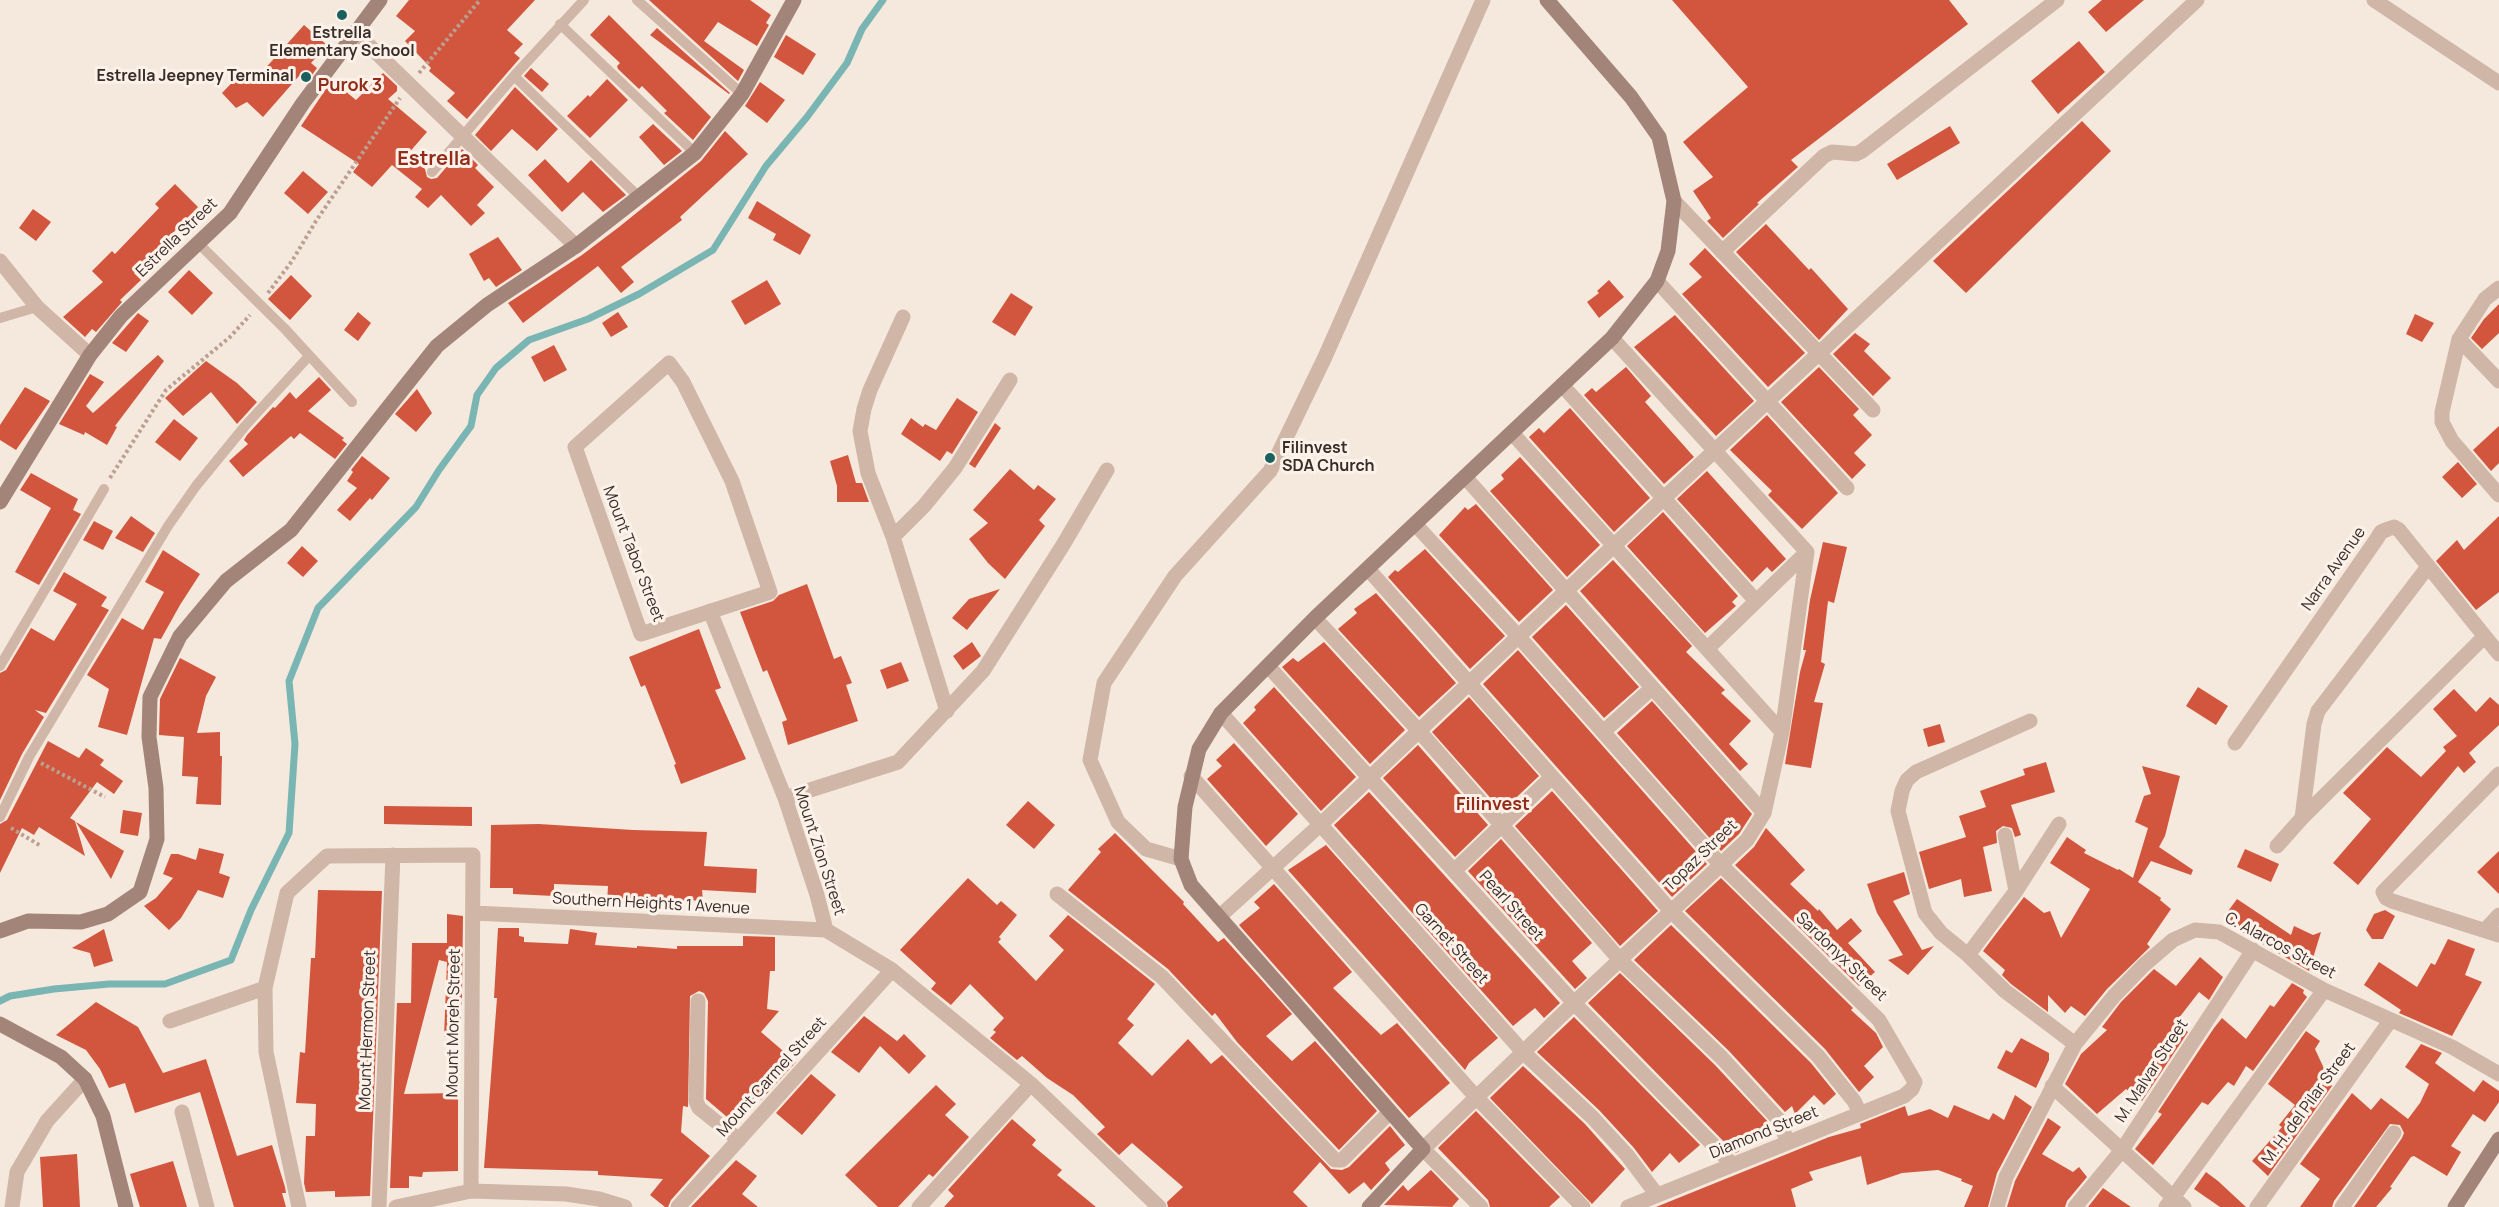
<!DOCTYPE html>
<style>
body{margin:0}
canvas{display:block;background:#f5e8dd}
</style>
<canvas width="2499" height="1207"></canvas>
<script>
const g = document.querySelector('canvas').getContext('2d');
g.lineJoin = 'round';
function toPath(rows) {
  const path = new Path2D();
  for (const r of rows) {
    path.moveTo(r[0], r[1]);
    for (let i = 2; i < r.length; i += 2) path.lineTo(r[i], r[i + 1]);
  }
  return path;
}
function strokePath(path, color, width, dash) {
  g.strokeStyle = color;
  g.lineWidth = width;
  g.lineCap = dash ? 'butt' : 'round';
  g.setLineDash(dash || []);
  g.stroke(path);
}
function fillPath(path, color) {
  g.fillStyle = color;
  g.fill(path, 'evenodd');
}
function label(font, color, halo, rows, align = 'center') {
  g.font = font + ' Manrope,sans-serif';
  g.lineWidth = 6;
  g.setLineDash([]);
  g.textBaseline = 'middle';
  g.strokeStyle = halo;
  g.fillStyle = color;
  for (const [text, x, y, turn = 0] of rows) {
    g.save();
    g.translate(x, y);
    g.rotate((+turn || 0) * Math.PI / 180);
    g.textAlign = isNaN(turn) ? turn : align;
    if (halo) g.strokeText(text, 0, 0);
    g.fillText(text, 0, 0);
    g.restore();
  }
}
const stream = toPath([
 [0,1001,10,996,54,989,109,984,165,984,231,960,251,910,289,833,295,744,289,681,318,608,416,507,439,470,471,426,477,395,496,368,529,340,588,319,639,294,713,250,766,166,807,117,847,63,862,29,883,0]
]);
const building = toPath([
 [409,0,535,0,507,30,523,44,514,53,520,58,467,119,447,101,455,93,429,71,431,68,405,41,415,31,396,16],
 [649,0,750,0,771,15,766,23,769,25,757,46,718,22,704,41,744,70,738,81],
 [1672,0,1949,0,1968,24,1791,160,1798,167,1757,203,1759,204,1723,238,1707,221,1711,218,1693,191,1713,177,1683,142,1748,87],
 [2102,0,2144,0,2106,32,2088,12],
 [609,15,711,117,693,140,664,113,667,111,642,86,639,89,618,69,617,66,620,63,590,35],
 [304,25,327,45,311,63,317,68,307,82,299,76,263,117,247,102,236,108,222,93,244,70,254,81],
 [657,28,730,93,729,94,650,35],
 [786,35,816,54,803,75,774,57],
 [2079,41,2105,72,2058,114,2031,81],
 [531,68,549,84,542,92,524,76],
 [383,73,397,86,397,91,388,99,427,132,407,155,425,169,427,177,431,179,437,178,462,149,478,165,475,168,494,187,477,205,485,213,471,226,441,195,428,208,415,197,422,189,392,165,372,187,353,172,359,164,301,126,332,80,356,100],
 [607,79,628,100,590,138,567,116,588,95,590,97],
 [760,82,785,100,767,123,745,106],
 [515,87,558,129,537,151,512,129,491,151,475,135],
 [2082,121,2111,151,1966,293,1933,261],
 [653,124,682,151,664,165,639,137],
 [1950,126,1960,143,1897,180,1887,164],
 [725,131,748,154,680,217,682,220,621,267,634,282,621,293,598,266,523,323,508,303,582,255,619,227,701,161],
 [545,159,568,183,591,160,626,195,603,212,583,192,562,212,528,175],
 [303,171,328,192,308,214,284,193],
 [175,184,198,207,134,273,141,280,120,300,122,302,96,332,92,329,85,337,63,317,103,282,92,271,112,251,115,254,159,208,155,204],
 [757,201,811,235,800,255,773,240,776,234,748,218],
 [33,209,51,222,36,241,19,228],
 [1766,224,1809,270,1811,268,1848,309,1819,340,1736,252],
 [498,237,522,270,496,287,489,278,484,281,469,254],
 [1705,248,1805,353,1768,387,1682,294,1702,277,1689,264],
 [189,270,213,293,192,315,168,292],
 [291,275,312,296,290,320,268,299],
 [767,280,781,304,745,325,731,301],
 [1609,280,1624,297,1599,318,1587,302,1599,293,1597,291],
 [1011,293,1033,307,1015,336,992,322],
 [2499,304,2499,333,2482,349,2471,338,2484,319],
 [358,312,371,323,358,341,344,330],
 [618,312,628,327,611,337,602,323],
 [138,313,149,321,126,352,112,343],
 [2415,314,2434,323,2422,342,2406,334],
 [1675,315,1754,401,1716,436,1634,347],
 [1855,333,1870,344,1864,351,1891,378,1873,396,1833,354],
 [554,345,567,370,544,382,531,357],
 [158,355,164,361,115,426,117,427,107,445,85,432,84,435,59,424,90,374,104,382,86,406,93,413],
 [206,361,237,383,257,402,237,424,211,392,183,416,165,398],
 [1626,367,1651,396,1645,402,1694,457,1664,484,1584,395,1592,388,1596,392],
 [1819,367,1859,409,1853,415,1872,435,1854,453,1866,465,1852,479,1781,402],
 [319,377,331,390,308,411,344,438,342,440,347,444,335,459,300,433,294,439,291,436,243,477,229,461,248,444,244,440,247,435,273,407,275,408,290,392,296,399],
 [25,387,50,401,16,450,0,440,0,425],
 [417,389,432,413,416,432,395,414],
 [957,398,978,412,952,454,947,451,940,461,901,434,911,418,923,427,925,424,936,430],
 [1570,408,1650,498,1614,532,1529,437,1539,428,1544,433],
 [1767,415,1838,493,1802,529,1768,495,1772,491,1730,450],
 [174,419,198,438,180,461,155,442],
 [995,423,1001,428,975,468,969,464],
 [2499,426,2499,463,2491,471,2473,450],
 [848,455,856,483,862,483,869,502,837,502,837,486,830,461],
 [362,456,390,478,372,500,370,498,350,521,337,510,357,488,347,481,353,472,351,470],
 [1520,457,1600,545,1567,577,1490,491,1504,479,1501,475],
 [2458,462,2477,484,2462,498,2442,477],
 [1010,469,1034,490,1038,485,1056,499,1039,520,1045,526,1005,579,988,563,969,539,988,523,973,510],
 [1707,471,1786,559,1772,572,1767,567,1752,582,1677,499],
 [31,473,78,499,73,510,81,514,39,585,15,572,51,508,20,490],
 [1476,504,1553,590,1519,622,1439,535,1465,507,1468,510],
 [1663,512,1738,596,1732,602,1736,606,1705,633,1627,546],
 [131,516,155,533,143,552,115,538],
 [2499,516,2499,592,2476,610,2436,561,2457,540,2464,550],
 [94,521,113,531,103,550,83,540],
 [1823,542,1847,547,1834,603,1828,601,1821,662,1825,664,1814,702,1823,703,1811,768,1785,764,1800,672,1806,650,1803,650,1810,600],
 [302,546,318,561,303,577,287,563],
 [1425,549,1505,636,1470,669,1388,577,1395,570,1398,572],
 [163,550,200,574,180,605,161,639,154,638,127,735,98,727,109,689,87,675,122,618,143,630,164,592,145,582],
 [1613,560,1692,646,1686,652,1725,690,1721,693,1751,721,1729,744,1748,764,1740,771,1580,591],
 [64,572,107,597,101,606,109,610,46,713,35,710,44,717,22,754,0,800,0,673,6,670,31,628,54,641,77,604,53,591],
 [807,584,834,659,841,656,852,683,846,685,858,721,788,745,782,722,787,720,767,670,763,672,740,612,773,601,779,595],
 [1000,589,967,630,952,618,969,599],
 [1376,593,1456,683,1419,717,1338,629,1357,613,1354,609],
 [1566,605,1639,687,1604,718,1532,637],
 [699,629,721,688,715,690,746,759,681,784,674,765,676,764,645,685,641,687,629,657],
 [972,642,981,656,963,670,953,656],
 [1324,642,1405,730,1370,764,1282,667,1293,658,1298,662],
 [1518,650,1707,864,1672,897,1483,684],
 [180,658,216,677,206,696,197,733,220,732,220,756,222,756,221,805,196,804,198,777,182,776,184,737,159,735,160,699],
 [901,662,909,681,887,689,880,670],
 [1274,687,1356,777,1321,811,1243,723,1256,710,1254,707],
 [2198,687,2228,706,2216,725,2186,706],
 [2454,689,2476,712,2490,697,2499,705,2499,725,2469,753,2476,762,2464,773,2458,766,2358,885,2333,863,2371,819,2343,793,2387,747,2421,777,2446,751,2443,747,2457,736,2433,709],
 [1469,697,1539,776,1502,811,1432,732],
 [1652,701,1752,814,1739,834,1721,851,1617,733],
 [1940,724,1945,742,1928,747,1923,729],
 [48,741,79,758,86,748,104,760,100,765,123,781,114,794,97,782,70,818,75,821,85,856,39,827,34,835,22,828,0,873,0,824,7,820],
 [1234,743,1298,814,1266,846,1207,779,1222,766,1216,760],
 [1418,745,1488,825,1455,857,1383,778],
 [2046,762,2055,792,2011,805,2021,835,2015,837,2012,828,2003,826,1996,831,1997,843,1983,847,1992,891,1964,897,1961,879,1929,889,1919,852,1966,837,1959,816,1986,807,1980,791,2025,775,2023,769],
 [2142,766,2180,776,2165,836,2159,847,2193,870,2191,875,2151,861,2138,882,2161,898,2160,900,2171,909,2147,944,2150,947,2107,989,2085,1016,2071,1006,2065,1013,2048,995,2048,1012,2011,984,2002,975,2005,970,1983,951,2024,897,2044,913,2050,911,2061,938,2090,889,2050,863,2067,837,2086,850,2084,853,2118,870,2119,869,2133,878,2148,828,2135,822,2144,796,2151,794],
 [1552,791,1658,911,1620,946,1515,826],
 [1369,792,1560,1003,1544,1018,1535,1008,1513,1026,1334,825],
 [1028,801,1055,825,1034,849,1006,825],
 [384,806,472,807,472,826,384,824],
 [123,810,142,813,138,836,120,833],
 [76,822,124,851,111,879],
 [539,824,633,830,707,832,704,866,757,869,756,893,702,890,703,900,671,902,671,907,639,907,639,903,607,903,608,886,554,884,554,896,513,894,513,888,490,888,491,825],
 [1766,828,1805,870,1790,884,1818,911,1819,909,1837,930,1851,918,1862,931,1848,943,1875,972,1859,986,1735,865,1754,847],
 [1115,833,1184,902,1183,904,1218,942,1224,938,1292,1014,1266,1036,1292,1061,1315,1041,1377,1111,1339,1150,1237,1042,1215,1013,1212,1016,1168,969,1068,890,1101,852,1098,849],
 [1501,839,1592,943,1572,961,1587,978,1575,989,1468,871],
 [1326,845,1498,1038,1469,1063,1465,1070,1288,870],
 [199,848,224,854,219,873,230,877,223,898,198,890,181,918,169,930,144,906,156,898,173,878,163,874,171,854,178,854,196,860],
 [2245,849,2279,864,2271,882,2237,867],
 [2499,851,2499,894,2477,872],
 [1904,872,1910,894,1893,901,1922,950,1934,946,1908,975,1888,960,1903,955,1877,913,1867,884],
 [968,878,997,905,1001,901,1017,915,999,937,1001,939,998,942,1036,981,1064,950,1049,936,1068,915,1155,984,1127,1019,1134,1025,1118,1043,1152,1076,1188,1039,1211,1064,1222,1055,1331,1169,1342,1170,1349,1167,1390,1126,1405,1145,1385,1163,1390,1170,1371,1190,1364,1182,1349,1194,1320,1162,1293,1192,1308,1207,1168,1207,1167,1202,1183,1187,1132,1143,1119,1155,1097,1134,1105,1127,1073,1095,1047,1078,1022,1056,1017,1060,990,1038,996,1032,993,1030,1004,1018,970,984,951,1005,931,989,936,983,900,950],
 [1721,878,1853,1008,1851,1010,1876,1033,1883,1047,1864,1066,1874,1077,1859,1092,1825,1049,1685,911],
 [1274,884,1352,972,1333,988,1381,1035,1397,1023,1450,1083,1409,1118,1239,925,1260,908,1254,902],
 [318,890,382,891,370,1196,335,1197,335,1191,306,1192,304,1183,306,1136,315,1136,316,1104,296,1103,300,1052,305,1053,311,958,315,958],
 [2237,899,2291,935,2294,926,2313,935,2321,932,2309,971,2244,933,2223,918],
 [2385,910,2395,916,2383,939,2372,939,2366,930,2374,914],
 [447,914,463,916,462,997,459,1037,444,1037,447,962,439,960,404,1094,458,1093,458,1171,423,1172,422,1177,409,1176,409,1188,390,1188,397,1003,411,1003,412,943,447,943],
 [1671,925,1811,1063,1836,1094,1824,1105,1814,1095,1795,1114,1792,1106,1785,1112,1729,1051,1634,960],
 [498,928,519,928,519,936,524,937,524,942,568,944,570,929,597,933,595,945,637,948,637,946,677,949,677,946,743,946,743,936,775,937,775,971,770,971,767,1009,779,1011,761,1032,796,1062,761,1100,757,1097,734,1123,706,1099,708,1001,704,993,699,991,690,996,688,1107,683,1106,681,1132,710,1156,671,1200,668,1207,665,1207,650,1195,663,1179,598,1175,598,1171,484,1168,497,998,494,998],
 [104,929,113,961,94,967,90,953,72,948],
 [2448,939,2475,949,2465,975,2482,982,2452,1036,2399,1013,2401,1010,2364,985,2379,962,2417,987,2431,963,2435,965],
 [2200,957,2223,977,2209,1000,2199,992,2175,1023,2188,1032,2142,1101,2126,1089,2097,1114,2065,1084,2081,1054,2107,1030,2102,1027,2121,1002,2154,969,2176,986],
 [1620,973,1715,1065,1770,1124,1738,1152,1735,1153,1588,1003],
 [2292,983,2304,990,2303,993,2307,997,2253,1071,2246,1066,2234,1086,2228,1082,2208,1105,2202,1102,2153,1165,2135,1149,2162,1114,2158,1112,2214,1028,2222,1018,2246,1039,2270,1005,2274,1007],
 [96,1002,138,1027,163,1073,206,1059,237,1156,272,1145,285,1187,286,1193,282,1193,286,1207,234,1207,200,1092,135,1113,125,1083,109,1088,100,1069,86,1050,56,1035],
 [864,1016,897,1041,904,1034,926,1056,909,1074,880,1046,859,1073,831,1052],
 [1574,1017,1700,1145,1679,1163,1670,1153,1652,1172,1634,1148,1599,1110,1537,1052],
 [2306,1031,2320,1041,2315,1049,2332,1086,2268,1176,2252,1161,2282,1127,2279,1125,2295,1105,2268,1084],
 [2021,1038,2049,1053,2049,1060,2036,1088,1997,1068,2006,1050,2012,1053],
 [2421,1044,2442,1053,2435,1063,2474,1092,2483,1080,2499,1091,2499,1102,2485,1122,2473,1114,2451,1146,2461,1152,2447,1176,2414,1156,2411,1157,2390,1187,2392,1188,2376,1207,2354,1207,2402,1138,2404,1133,2400,1125,2390,1124,2334,1201,2332,1207,2300,1207,2320,1179,2300,1164,2352,1093,2371,1110,2381,1098,2408,1119,2420,1103,2429,1084,2405,1067],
 [1523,1066,1585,1124,1625,1169,1592,1204,1490,1098],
 [811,1074,836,1095,802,1135,776,1113],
 [936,1085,956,1104,945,1115,969,1137,933,1177,929,1174,898,1207,878,1207,845,1175],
 [2015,1095,2032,1107,1997,1173,1988,1207,1964,1207,1973,1186,1961,1181,1962,1179,1938,1170,1902,1173,1867,1185,1861,1156,1809,1172,1813,1180,1791,1189,1796,1207,1656,1207,1829,1137,1861,1128,1860,1124,1905,1106,1908,1116,1930,1109,1948,1118,1954,1105,1989,1120,1993,1113,2004,1120],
 [1476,1111,1560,1197,1549,1207,1490,1207,1488,1200,1438,1148],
 [2048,1118,2061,1127,2042,1154,2073,1172,2079,1167,2087,1177,2067,1201,2065,1207,2007,1207,2015,1181],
 [1012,1119,1036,1140,1032,1145,1062,1170,1057,1175,1096,1207,944,1207,954,1196,948,1190],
 [77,1154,80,1207,43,1207,40,1157],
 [736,1160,757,1176,742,1194,758,1207,691,1207],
 [173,1161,187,1207,140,1207,130,1174],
 [1431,1170,1459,1199,1452,1207,1384,1205,1403,1185,1408,1191],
 [2206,1172,2218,1181,2246,1207,2220,1207,2194,1189],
 [2103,1188,2131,1207,2088,1207]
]);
const path = toPath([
 [419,73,480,0],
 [268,293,292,261,316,221,400,98],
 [110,478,166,390,230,337,250,315],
 [41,763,105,797],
 [11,828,41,846]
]);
const lane = toPath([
 [637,0,742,94],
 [560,24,695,153],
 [514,76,638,196],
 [432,172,514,76,584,0],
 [199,244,285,329,352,402],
 [0,318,37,307],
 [0,666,104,489],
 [0,817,29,757,168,526,196,486,245,426,309,356]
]);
const street = toPath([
 [2374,0,2499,83],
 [355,32,576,246],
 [1674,201,1873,410],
 [1722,252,1824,156,1832,152,1856,154,1862,151,2057,0],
 [0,261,37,307,90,355],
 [1657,281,1847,488],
 [2499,288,2485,299,2459,339,2442,412,2442,422,2452,441,2499,495],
 [903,317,870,390,864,409,860,431,868,473,893,537,947,711],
 [2459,339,2499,381],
 [669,363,683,382,732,481,770,592,641,634,575,447,669,363],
 [1562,385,1756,601],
 [1512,433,1782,732],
 [1465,477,1764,813],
 [1415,524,1519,637,1721,865,1879,1020,1915,1082,1912,1089,1904,1096,1628,1207],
 [893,537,924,506,955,468,1010,380],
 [1368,569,1671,911,1818,1056,1854,1101,1860,1113],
 [710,611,785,798,817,895,826,930,892,970,1031,1084],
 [1315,618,1419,731,1620,960,1722,1058,1778,1119,1788,1142],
 [1708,648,1807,552],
 [1268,666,1574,1003,1733,1165],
 [1221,713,1523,1052,1592,1117,1627,1155,1657,1195],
 [2030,721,1916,772,1907,780,1902,791,1898,811,1925,913,1941,933,1968,955,2005,991,2075,1044],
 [1603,732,1652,688],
 [2235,743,2376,540,2381,532,2388,529,2394,527,2399,530,2499,654],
 [2499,774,2383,892,2386,898,2392,901,2499,935],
 [1191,776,1476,1097,1583,1207],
 [785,798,898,762,983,671,1063,545,1107,470],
 [2302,818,2314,724,2318,711,2427,568],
 [2005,835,2016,891],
 [2277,846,2302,818,2484,637],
 [1181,859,1146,849,1118,822,1090,760,1104,683,1175,576,1270,471,1325,357,1483,0],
 [1454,871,1552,777],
 [1057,894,1162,977,1335,1160,1342,1160,1390,1112],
 [474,913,826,930],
 [1219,917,1321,824,1664,498,2197,0],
 [2485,930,2499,915],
 [1968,955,2016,891,2059,824],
 [698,1001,696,1101,699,1108,739,1140],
 [170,1021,265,988],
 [2052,1086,2184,1207],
 [182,1112,207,1207],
 [12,1207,17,1172,47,1121,85,1079],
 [299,1207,266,1052,265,988,287,893,327,856,473,855,471,1191],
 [379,1207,393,855],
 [396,1207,471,1191,566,1194,599,1199,625,1207],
 [678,1207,892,970],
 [919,1207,1031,1084,1159,1207],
 [1481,1207,1423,1149,1574,1003,1747,840,1764,813,1782,732,1807,552,1612,338],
 [1997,1207,2006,1177,2075,1044,2114,996,2144,965,2173,940,2195,930,2219,932,2324,990,2452,1047,2499,1074],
 [2075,1207,2122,1150,2253,950],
 [2166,1207,2324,990],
 [2257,1207,2390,1021],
 [2342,1207,2394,1133]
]);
const secondary = toPath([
 [0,502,90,355,121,316,230,213,303,103,380,0],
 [0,931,28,921,81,922,108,914,140,892,157,839,156,788,149,737,150,697,180,636,226,581,291,530,437,346,487,305,576,246,695,153,742,94,794,0],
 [0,1024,61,1057,85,1079,103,1116,126,1207],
 [1369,1207,1423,1149,1191,885,1181,859,1185,807,1199,749,1221,713,1315,618,1612,338,1657,281,1668,251,1674,201,1659,137,1631,97,1547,0],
 [2455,1207,2499,1139]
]);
const markers = [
 [342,15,6,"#19605f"],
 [306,77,6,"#19605f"],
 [1270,458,6,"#19605f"]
];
const poiNames = [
 ["Estrella",342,34],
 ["Elementary School",342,52],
 ["Estrella Jeepney Terminal",294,77,"right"],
 ["Filinvest",1282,449,"left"],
 ["SDA Church",1282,467,"left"]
];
const streetNames = [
 ["Estrella Street",177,238,-44],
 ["Mount Tabor Street",633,554,69],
 ["Narra Avenue",2334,569,-55],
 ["Mount Zion Street",819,851,72],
 ["Topaz Street",1701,856,-44],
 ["Southern Heights 1 Avenue",651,904,3],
 ["Pearl Street",1511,906,48],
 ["Garnet Street",1451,944,48],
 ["C. Alarcos Street",2280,946,28],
 ["Sardonyx Street",1841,957,44],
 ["Mount Moreh Street",454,1023,-89],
 ["Mount Hermon Street",368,1030,-88],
 ["M. Malvar Street",2152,1071,-57],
 ["Mount Carmel Street",772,1077,-48],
 ["M. H. del Pilar Street",2309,1104,-54],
 ["Diamond Street",1764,1133,-22]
];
const neighbourhoodNames = [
 ["Purok 3",350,86],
 ["Filinvest",1493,805]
];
const quarterNames = [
 ["Estrella",434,159]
];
strokePath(stream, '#79b5b3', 7);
fillPath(building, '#d2563e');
strokePath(path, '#bba091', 4, [3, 3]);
strokePath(lane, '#cfb6a7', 10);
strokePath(street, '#cfb6a7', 15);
strokePath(secondary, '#a38478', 15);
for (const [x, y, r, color] of markers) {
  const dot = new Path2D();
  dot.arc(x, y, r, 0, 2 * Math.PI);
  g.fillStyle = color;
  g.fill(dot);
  strokePath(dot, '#fcf2ea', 2);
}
label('bold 16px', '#3a2d28', '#fcf2ea', poiNames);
label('16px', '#3a2d28', '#fcf2ea', streetNames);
label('bold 18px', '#922c19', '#fcf2ea', neighbourhoodNames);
label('bold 20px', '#922c19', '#fcf2ea', quarterNames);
</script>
